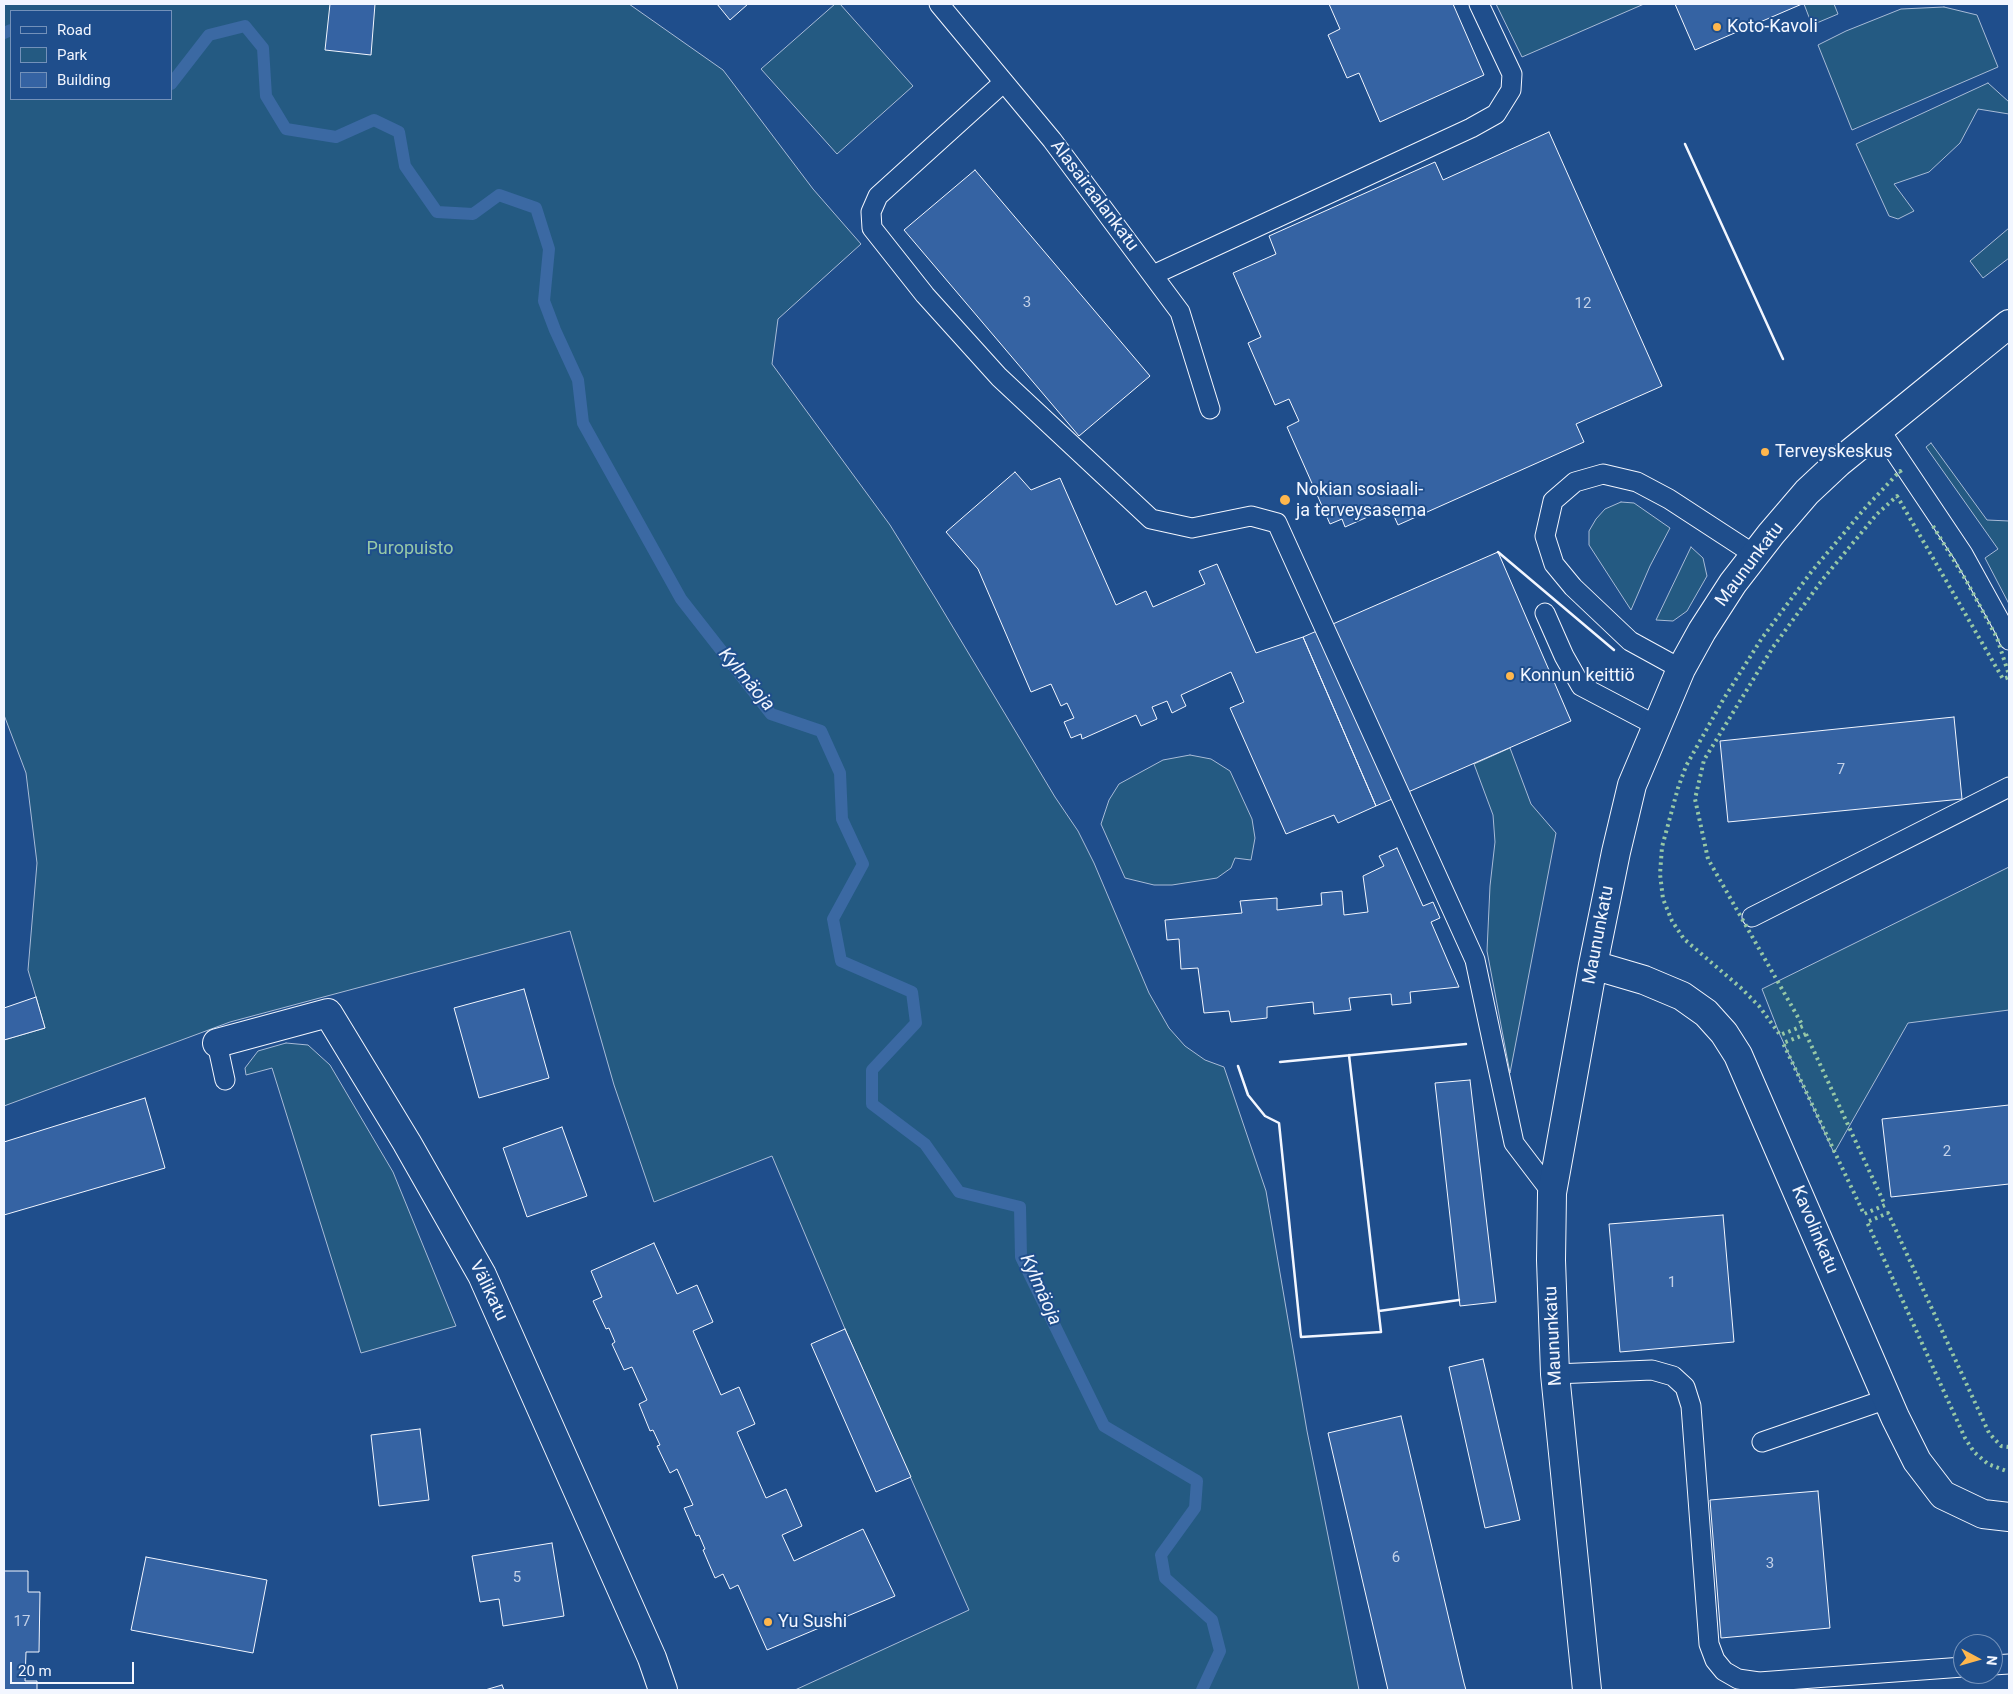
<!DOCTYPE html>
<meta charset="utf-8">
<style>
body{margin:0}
#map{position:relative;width:2013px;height:1694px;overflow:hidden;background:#1f4e8c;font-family:Roboto,sans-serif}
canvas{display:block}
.frame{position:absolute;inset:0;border:5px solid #f2f6ff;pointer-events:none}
.legend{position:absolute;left:10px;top:10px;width:162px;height:90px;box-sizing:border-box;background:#1f4e8c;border:1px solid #7391ba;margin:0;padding:6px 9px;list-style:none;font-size:15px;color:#f2f6ff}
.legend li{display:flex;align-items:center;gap:10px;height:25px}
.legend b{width:25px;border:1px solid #7391ba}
.north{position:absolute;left:1953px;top:1634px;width:50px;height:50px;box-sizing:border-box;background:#1f4e8c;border:1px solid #7391ba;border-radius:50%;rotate:96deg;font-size:14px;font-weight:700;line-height:20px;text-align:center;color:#f2f6ff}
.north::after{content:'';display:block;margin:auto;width:18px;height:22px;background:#ffb74d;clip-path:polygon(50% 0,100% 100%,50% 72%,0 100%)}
.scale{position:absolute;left:10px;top:1662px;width:124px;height:22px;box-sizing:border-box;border:2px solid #f2f6ff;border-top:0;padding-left:6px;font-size:15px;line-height:18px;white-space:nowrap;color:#f2f6ff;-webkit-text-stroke:4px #1f4e8c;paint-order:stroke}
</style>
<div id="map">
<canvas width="2013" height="1694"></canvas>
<div class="frame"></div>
<ul class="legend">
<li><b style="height:6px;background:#1f4e8c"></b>Road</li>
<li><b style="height:14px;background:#245a82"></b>Park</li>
<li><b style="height:14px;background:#3563a3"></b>Building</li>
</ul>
<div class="north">N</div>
<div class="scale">20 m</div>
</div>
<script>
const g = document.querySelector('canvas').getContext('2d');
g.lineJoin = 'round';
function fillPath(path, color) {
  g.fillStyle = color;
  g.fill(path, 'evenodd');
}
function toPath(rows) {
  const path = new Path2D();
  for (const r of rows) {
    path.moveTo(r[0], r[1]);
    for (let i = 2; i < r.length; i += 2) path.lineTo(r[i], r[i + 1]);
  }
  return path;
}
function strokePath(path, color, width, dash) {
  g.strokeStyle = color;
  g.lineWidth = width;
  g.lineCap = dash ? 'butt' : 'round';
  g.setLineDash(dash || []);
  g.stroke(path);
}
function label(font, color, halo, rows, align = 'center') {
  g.font = font + ' Roboto,sans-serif';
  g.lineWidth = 4;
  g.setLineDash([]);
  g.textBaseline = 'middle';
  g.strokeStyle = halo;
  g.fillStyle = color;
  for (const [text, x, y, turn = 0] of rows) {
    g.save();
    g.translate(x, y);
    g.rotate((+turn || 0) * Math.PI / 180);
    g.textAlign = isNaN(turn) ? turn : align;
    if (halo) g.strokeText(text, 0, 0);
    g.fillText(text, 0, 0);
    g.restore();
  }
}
const green = toPath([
 [4,4,629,4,723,70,813,189,861,244,778,319,772,364,890,525,936,599,1055,797,1078,831,1094,863,1149,993,1169,1028,1185,1046,1205,1060,1224,1067,1266,1191,1307,1431,1359,1690,795,1690,969,1610,845,1329,772,1156,654,1202,614,1085,570,931,230,1022,4,1106,4,1040,45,1028,28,970,37,863,26,773,4,715,4,4],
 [11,11,171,11,171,99,11,99,11,11],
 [835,4,840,4,913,86,837,154,761,69,835,4],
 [1496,4,1644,4,1522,57,1496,4],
 [1804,4,1834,4,1838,14,1812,25,1804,4],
 [1944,7,1977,15,1998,67,1852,130,1818,45,1846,31,1901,9,1944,7],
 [1988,83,2009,102,2009,114,1978,109,1960,143,1929,172,1894,184,1914,211,1898,219,1889,216,1856,144,1988,83],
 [2009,228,2009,258,1983,278,1970,261,2009,228],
 [1931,443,1987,520,2009,521,2009,604,1985,558,1998,549,1926,447,1931,443],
 [1621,502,1634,503,1670,528,1650,566,1631,610,1589,545,1589,531,1596,519,1605,509,1621,502],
 [1691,547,1703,558,1707,576,1687,611,1673,621,1656,620,1691,547],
 [1510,748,1531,804,1556,833,1510,1073,1487,951,1490,886,1495,842,1493,815,1474,764,1510,748],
 [1190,755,1211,759,1230,771,1252,819,1255,838,1251,860,1235,858,1231,868,1217,878,1172,885,1154,885,1125,878,1101,824,1109,800,1119,784,1163,760,1190,755],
 [2009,867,2009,1010,1908,1023,1834,1153,1780,1035,1762,989,2009,867],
 [286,1043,308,1045,330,1065,393,1172,456,1326,361,1353,272,1068,246,1075,245,1068,258,1051,286,1043]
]);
const stream = toPath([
 [4,33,11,30],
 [171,84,209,35,245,26,263,48,266,96,286,129,336,137,374,120,399,132,405,166,437,212,473,214,499,195,536,208,549,249,544,301,555,330,578,380,583,423,681,599,771,714,821,731,840,773,842,819,863,864,833,919,841,961,912,992,916,1023,872,1070,872,1104,925,1144,959,1192,1020,1207,1021,1257,1104,1426,1197,1481,1195,1508,1161,1555,1165,1578,1212,1620,1220,1651,1202,1690]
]);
const building = toPath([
 [330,4,375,4,371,55,325,50,330,4],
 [717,4,748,4,730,20,717,4],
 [1329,4,1453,4,1484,75,1380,122,1359,73,1347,78,1328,35,1340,29,1329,4],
 [1675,4,1802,4,1695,50,1675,4],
 [1549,132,1662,386,1576,424,1584,442,1398,525,1390,507,1345,527,1342,519,1330,524,1287,427,1299,421,1289,399,1275,405,1248,343,1261,337,1233,273,1276,254,1269,236,1435,162,1443,180,1549,132],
 [975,170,1150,376,1079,436,904,230,975,170],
 [1015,472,1031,490,1060,478,1116,605,1146,591,1153,607,1205,584,1199,571,1217,564,1256,653,1303,637,1376,806,1338,823,1334,815,1286,834,1230,708,1244,702,1231,672,1181,695,1186,706,1172,713,1167,701,1152,707,1157,719,1141,726,1136,715,1082,739,1081,734,1071,738,1064,722,1074,718,1067,703,1061,706,1051,684,1031,692,978,569,946,532,1015,472],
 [1498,552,1571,721,1376,806,1303,637,1498,552],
 [1954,717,1962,799,1728,822,1720,741,1954,717],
 [1397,848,1423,906,1433,902,1440,918,1431,922,1459,987,1410,992,1411,1003,1392,1005,1391,994,1349,998,1351,1010,1314,1014,1313,1002,1267,1007,1267,1018,1231,1022,1229,1011,1204,1013,1198,968,1181,969,1179,939,1167,940,1165,920,1242,913,1240,901,1277,898,1277,910,1322,905,1321,893,1342,891,1344,915,1368,912,1363,876,1384,866,1379,856,1397,848],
 [524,989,549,1078,479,1098,454,1008,524,989],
 [36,997,45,1028,4,1040,4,1008,36,997],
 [1470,1080,1496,1302,1460,1306,1435,1083,1470,1080],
 [145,1098,165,1168,4,1215,4,1142,145,1098],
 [2009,1105,2009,1184,1891,1197,1882,1119,2009,1105],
 [562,1127,587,1196,527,1217,503,1148,562,1127],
 [1723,1215,1734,1342,1620,1352,1609,1224,1723,1215],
 [654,1243,677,1294,697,1285,713,1322,693,1331,721,1395,739,1387,755,1424,737,1432,766,1498,786,1489,802,1526,782,1535,794,1561,863,1529,895,1596,767,1650,738,1585,730,1589,723,1574,715,1578,703,1550,705,1549,699,1535,696,1536,684,1508,693,1505,677,1469,670,1473,657,1446,660,1445,653,1430,650,1431,639,1404,647,1400,632,1367,624,1370,612,1344,615,1342,609,1328,606,1329,593,1301,602,1297,591,1271,654,1243],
 [845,1329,911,1477,876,1492,811,1344,845,1329],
 [1483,1359,1520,1520,1485,1528,1449,1367,1483,1359],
 [1401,1416,1464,1683,1466,1690,1388,1690,1328,1433,1401,1416],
 [420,1429,429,1500,379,1506,371,1435,420,1429],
 [1818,1491,1830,1628,1721,1638,1710,1500,1818,1491],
 [552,1543,564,1616,503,1626,499,1599,480,1602,472,1556,552,1543],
 [146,1557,267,1580,253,1653,131,1630,146,1557],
 [4,1571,28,1571,28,1592,40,1592,39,1652,26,1652,25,1681,37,1681,37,1690,4,1690,4,1571],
 [502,1685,504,1690,485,1690,502,1685]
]);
const service = toPath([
 [939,4,1052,140,1180,312,1210,409],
 [1004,82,878,196,871,212,872,228,925,295,999,377,1151,519,1192,528,1251,516,1277,523,1475,960,1514,1143,1552,1193],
 [1153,275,1471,128,1496,114,1511,90,1512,74,1479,4],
 [1880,430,1963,554,2006,632,2009,640],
 [1545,613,1564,656,1581,686,1657,726],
 [1681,669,1630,641,1573,587,1554,564,1545,536,1553,501,1575,482,1603,474,1637,482,1669,499,1755,555],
 [1752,917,2009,787],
 [217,1043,225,1080],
 [1555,1374,1652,1370,1673,1376,1685,1387,1691,1406,1709,1644,1715,1660,1724,1671,1738,1679,1759,1682,1963,1667],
 [1762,1442,1887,1399],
 [1993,1665,2009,1664]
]);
const minor = toPath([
 [1593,965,1644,980,1682,996,1706,1013,1724,1033,1738,1055,1895,1417,1917,1461,1943,1495,1983,1514,2009,1517],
 [217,1043,328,1013,407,1143,482,1275,652,1658,663,1690],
 [1587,1690,1555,1374,1551,1260,1552,1193,1593,965,1616,852,1632,785,1681,669,1702,631,1733,583,1771,534,1807,492,1838,463,2009,324]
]);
const hedge = toPath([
 [1901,473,1900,471,1866,507,1812,571,1762,638,1723,700,1686,766,1678,788,1662,847,1660,874,1663,899,1672,921,1684,939,1741,988,1759,1006,1780,1035,1803,1026,1708,859,1695,799,1704,760,1773,647,1823,579,1877,514,1897,496,2003,679,2009,677],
 [1933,526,1967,582,1997,638,2009,675],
 [1806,1034,1885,1205,1864,1214,1783,1043,1806,1034],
 [2009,1447,2001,1446,1989,1433,1888,1213,1867,1222,1965,1438,1974,1452,1988,1464,2009,1472]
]);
const wall = toPath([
 [1685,144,1783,359],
 [1498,552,1614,650],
 [1280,1062,1466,1044],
 [1238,1066,1248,1095,1265,1116,1279,1123,1301,1337,1381,1332,1349,1055],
 [1379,1311,1459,1300]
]);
const markers = [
 [1717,27,5,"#ffb74d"],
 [1765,452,5,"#ffb74d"],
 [1285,500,6,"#ffb74d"],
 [1510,676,5,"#ffb74d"],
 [768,1622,5,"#ffb74d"]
];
const numberNames = [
 ["3",1027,303],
 ["12",1583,304],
 ["7",1841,770],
 ["2",1947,1152],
 ["1",1672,1283],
 ["6",1396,1558],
 ["3",1770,1564],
 ["5",517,1578],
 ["17",22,1622]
];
const poiNames = [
 ["Koto-Kavoli",1727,27],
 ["Terveyskeskus",1775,452],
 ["Nokian sosiaali-",1296,490],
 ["ja terveysasema",1296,511],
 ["Konnun keittiö",1520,676],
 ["Yu Sushi",778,1622]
];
const streetNames = [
 ["Alasairaalankatu",1094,196,53],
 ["Maununkatu",1750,565,-53],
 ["Maununkatu",1599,935,-79],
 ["Kavolinkatu",1814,1230,67],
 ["Välikatu",488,1291,64],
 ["Maununkatu",1554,1336,-93]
];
const parkNames = [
 ["Puropuisto",410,549]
];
const waterNames = [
 ["Kylmäoja",746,680,50],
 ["Kylmäoja",1040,1290,66]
];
fillPath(green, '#245a82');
strokePath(green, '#a8bbd7', 1);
strokePath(stream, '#3b69a3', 12);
fillPath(building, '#3563a3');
strokePath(building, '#f2f6ff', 1);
strokePath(service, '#f2f6ff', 21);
strokePath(minor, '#f2f6ff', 30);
strokePath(service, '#1f4e8c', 19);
strokePath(minor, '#1f4e8c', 28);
strokePath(hedge, '#97c8a6', 4, [2.5, 4]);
strokePath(wall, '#f2f6ff', 2.5);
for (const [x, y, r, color] of markers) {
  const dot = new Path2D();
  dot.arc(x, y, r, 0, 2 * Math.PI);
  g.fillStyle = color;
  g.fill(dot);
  strokePath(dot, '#1f4e8c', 2);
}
label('15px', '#c3d1e8', null, numberNames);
label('18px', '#f2f6ff', '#1f4e8c', poiNames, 'left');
label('18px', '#f2f6ff', '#1f4e8c', streetNames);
label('18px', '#97c8a6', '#1f4e8c', parkNames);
label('italic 19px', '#f2f6ff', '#1f4e8c', waterNames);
</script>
